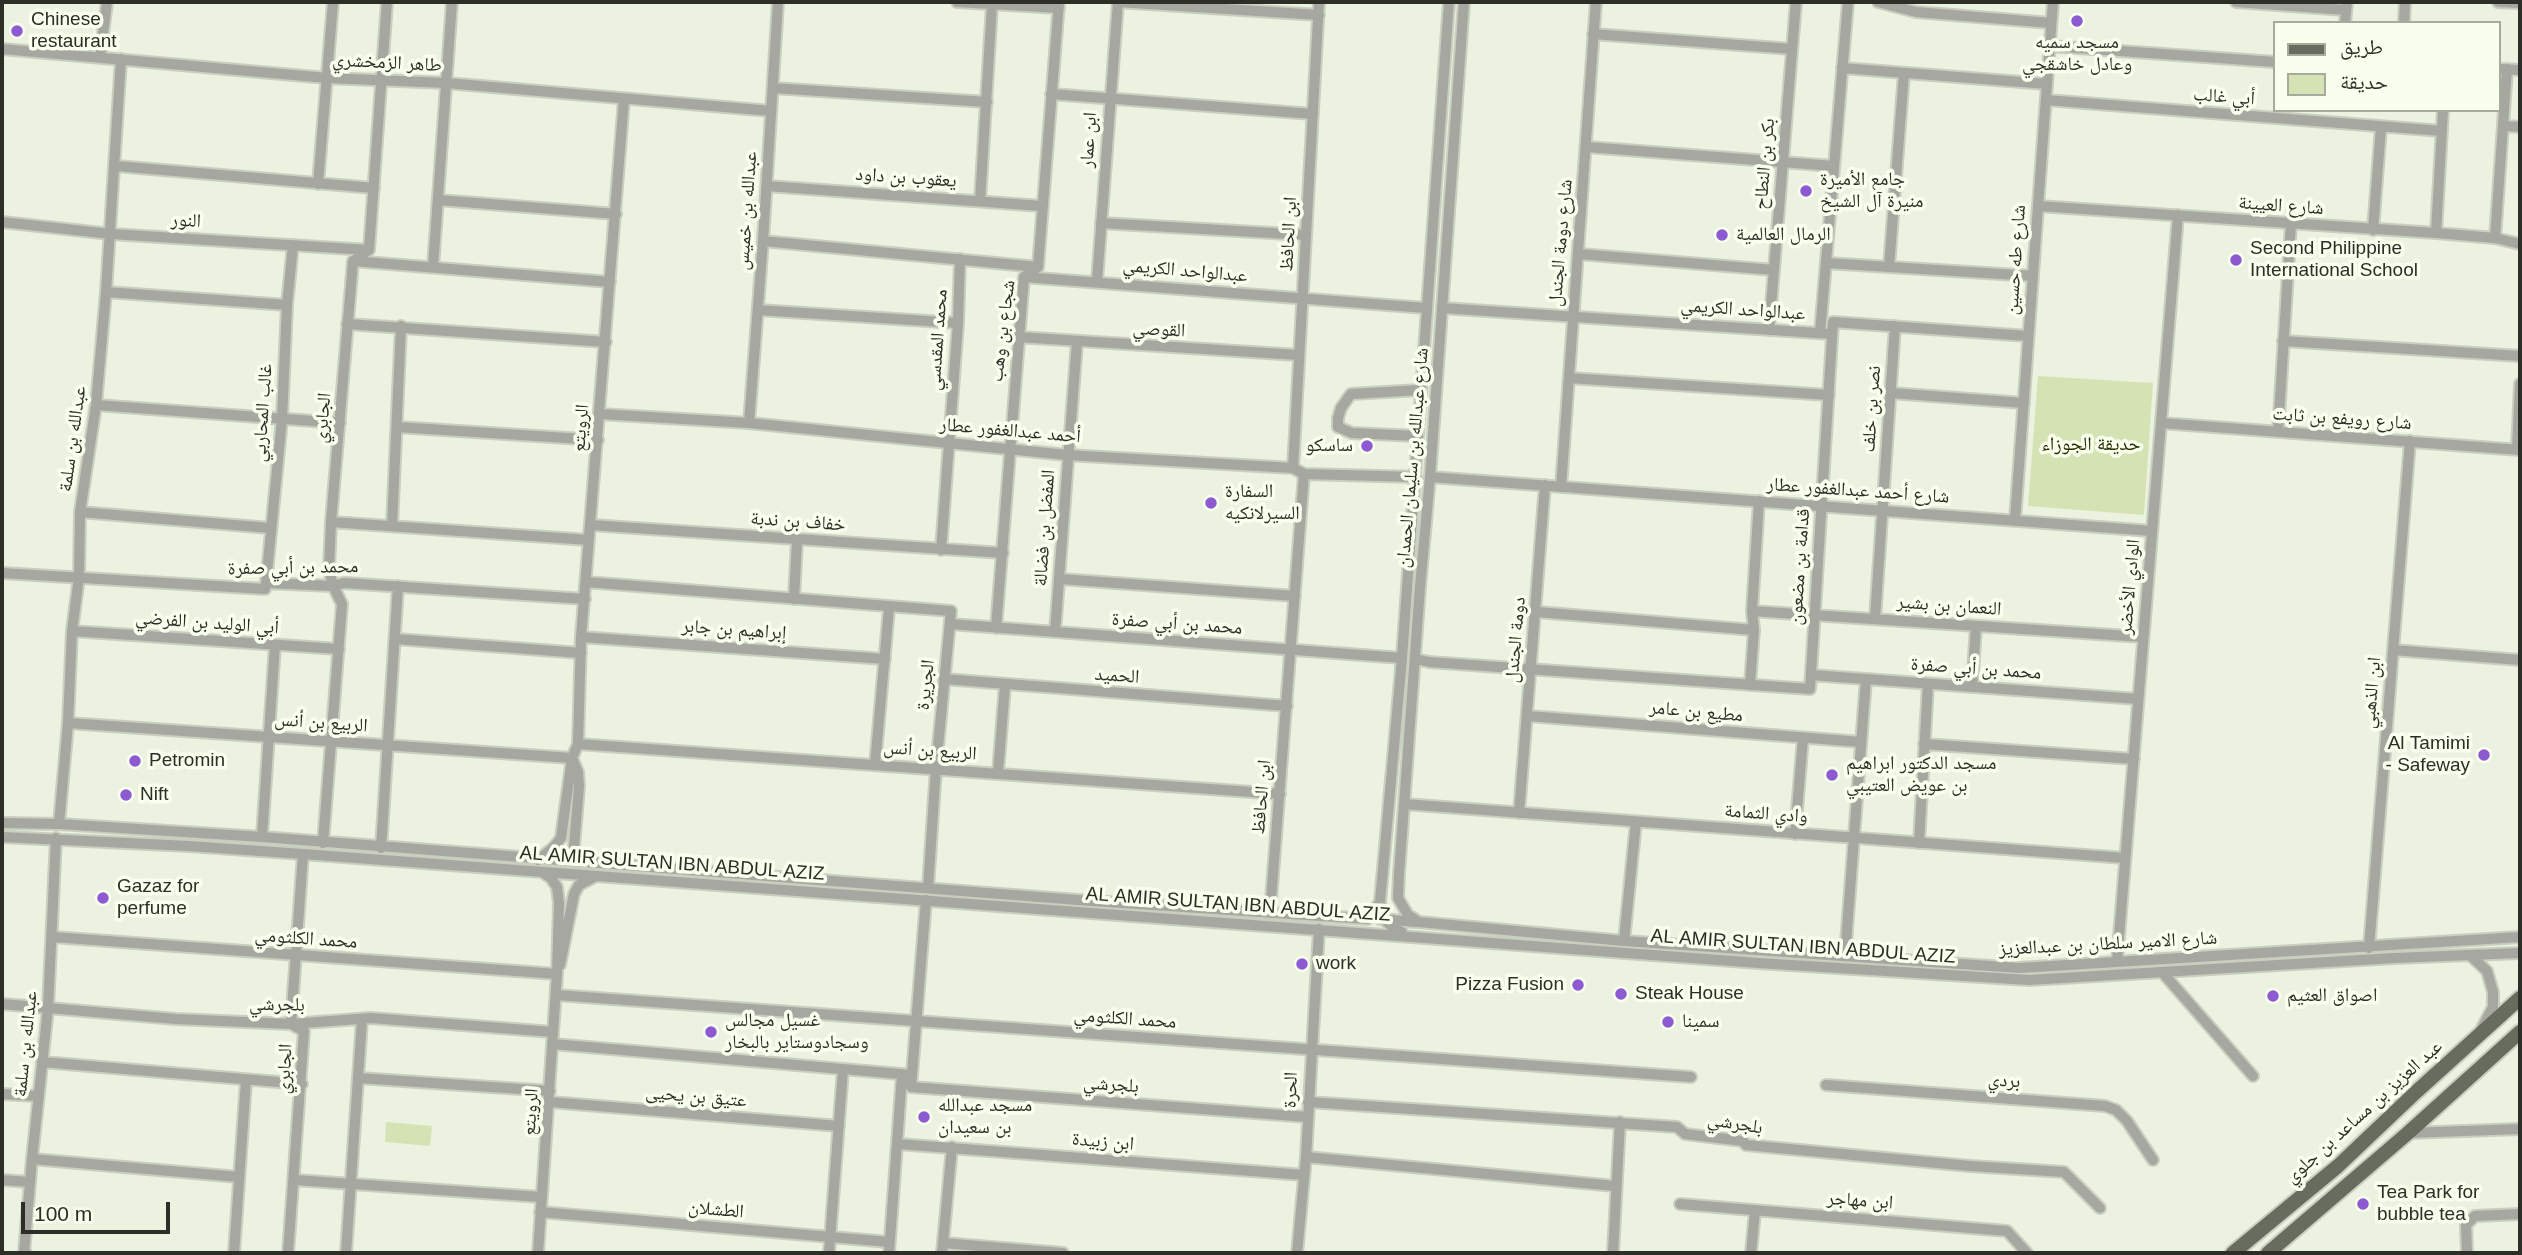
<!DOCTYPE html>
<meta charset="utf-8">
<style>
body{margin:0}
#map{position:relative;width:2522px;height:1255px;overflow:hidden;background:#ecf2e0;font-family:Arial,"Noto Naskh Arabic",sans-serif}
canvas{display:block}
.frame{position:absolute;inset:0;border:4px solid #2c2e27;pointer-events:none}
.legend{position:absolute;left:2273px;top:21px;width:228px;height:91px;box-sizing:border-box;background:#f9ffed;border:2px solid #a7ab9e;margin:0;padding:9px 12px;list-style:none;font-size:21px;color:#2c2e27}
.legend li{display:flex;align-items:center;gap:14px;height:35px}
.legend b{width:35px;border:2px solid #a7ab9e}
.scale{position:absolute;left:21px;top:1202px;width:149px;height:32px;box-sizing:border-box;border:4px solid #2c2e27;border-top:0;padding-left:9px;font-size:21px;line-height:24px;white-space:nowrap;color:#2c2e27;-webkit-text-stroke:5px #f9ffed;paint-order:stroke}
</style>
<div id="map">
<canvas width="2522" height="1255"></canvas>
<div class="frame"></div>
<ul class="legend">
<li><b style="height:9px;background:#686c5f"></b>طريق</li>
<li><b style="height:19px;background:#d5e3b4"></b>حديقة</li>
</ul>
<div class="scale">100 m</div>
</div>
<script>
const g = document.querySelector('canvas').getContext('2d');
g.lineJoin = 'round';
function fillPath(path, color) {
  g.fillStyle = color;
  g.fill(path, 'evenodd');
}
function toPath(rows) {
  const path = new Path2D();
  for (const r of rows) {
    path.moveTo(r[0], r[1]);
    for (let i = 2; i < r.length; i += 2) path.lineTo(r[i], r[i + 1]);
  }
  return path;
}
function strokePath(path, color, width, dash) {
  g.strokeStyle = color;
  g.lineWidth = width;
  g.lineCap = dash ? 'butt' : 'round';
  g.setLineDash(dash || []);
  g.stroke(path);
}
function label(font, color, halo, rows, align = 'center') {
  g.font = font + ' Arial,"Noto Naskh Arabic",sans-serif';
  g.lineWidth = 7;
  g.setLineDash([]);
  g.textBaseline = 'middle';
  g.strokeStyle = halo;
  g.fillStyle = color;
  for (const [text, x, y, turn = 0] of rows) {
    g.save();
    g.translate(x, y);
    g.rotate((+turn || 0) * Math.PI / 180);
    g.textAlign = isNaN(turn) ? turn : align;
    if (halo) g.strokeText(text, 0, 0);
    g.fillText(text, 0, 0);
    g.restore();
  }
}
const green = toPath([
 [2038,376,2153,383,2144,515,2028,506],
 [386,1122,432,1126,430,1146,385,1142]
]);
const minor = toPath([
 [957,2,1059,8],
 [1464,2,1430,477,1420,587,1399,874,1398,898,1408,915,1419,922,1624,941,2019,968,2520,937],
 [1878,2,1916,12,2051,23],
 [2236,2,2346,10],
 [2498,2,2520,3],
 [2345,23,2347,2],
 [2404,23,2405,2],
 [1593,34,1792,49],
 [2050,46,2275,62],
 [2,49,327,78,446,83,771,111],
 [100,57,107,2],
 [1842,68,2047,84],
 [2499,69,2520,70],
 [773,88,987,102],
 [1051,94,1313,114],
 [2046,100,2442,131],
 [2504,126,2520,127],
 [1587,147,1834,166],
 [116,166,374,188],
 [318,184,333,2],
 [767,186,1042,206],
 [438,200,616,214],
 [980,201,992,5],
 [2038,206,2436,233,2495,238,2520,244],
 [2,222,111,234,369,250],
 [1101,223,1306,235],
 [2373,230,2381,127],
 [2436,233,2443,110],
 [2495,238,2507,69],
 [763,241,1038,267],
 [1579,254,1774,270],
 [353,261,610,282],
 [1826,263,2033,276],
 [433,267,452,2],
 [1889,267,1904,73],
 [1024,277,1426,308],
 [1097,281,1118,2,1319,15],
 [106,292,287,305],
 [1442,308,1832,334],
 [758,310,958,323],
 [347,324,606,342],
 [1769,330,1796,2],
 [1820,333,1848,2],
 [1018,337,1298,355],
 [2283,341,2520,356],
 [1569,378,1829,395],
 [1891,393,2024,403],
 [96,405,340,423],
 [600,414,749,423,1067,455,1293,468,1304,474,1416,477],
 [749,423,763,241,778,2],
 [2161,423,2520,450],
 [397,427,598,440],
 [2278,432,2291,224],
 [1417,436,1352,433,1338,427,1338,418,1341,408,1351,394,1420,390],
 [2517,449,2520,384],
 [1293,468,1319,2],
 [1430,477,2152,531],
 [1561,487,1596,2],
 [80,512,270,528],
 [2015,520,2053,2],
 [331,522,589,540],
 [591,525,1003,553],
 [392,526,401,326],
 [941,550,958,323,960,259],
 [2,573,265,589,266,583,333,586,344,583,585,599],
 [1060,579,1295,596],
 [586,582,951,611,936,768,928,888],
 [266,583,282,419,287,305,293,245],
 [794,599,797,540],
 [1752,611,2143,637],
 [1537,612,1754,630],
 [1875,619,1895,326],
 [950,624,1402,658],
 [996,628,1024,277,1038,267,1059,2],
 [72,631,339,649],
 [1055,632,1077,342],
 [581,637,885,659],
 [396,639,581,653],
 [2393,650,2520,660],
 [1416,659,1429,662,1810,689,1833,322,2028,336],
 [1811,675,2138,699],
 [944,679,1287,706],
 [1750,685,1754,630,1752,611,1759,501],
 [1972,687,1976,626],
 [1528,716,1861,742],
 [68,723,572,758],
 [578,744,1280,794],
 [1924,744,2134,759],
 [572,758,578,772,579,786,574,847,577,856,589,862],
 [875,765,889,608],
 [998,773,1005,685],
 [1404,804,2125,858],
 [1519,813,1545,485],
 [2,823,59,824,262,837,1091,901,1368,919,1380,902],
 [59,824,68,723,72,631,79,577,80,512,96,405,106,292,121,59],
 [1795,834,1803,738],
 [2,837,189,846,303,854,1759,963,2029,980,2394,958,2520,953],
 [262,837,275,645],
 [323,843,342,604,333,586,329,570,331,522,353,261,369,250,387,2],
 [1919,843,1928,684],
 [381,848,398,586],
 [538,860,553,848,561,838,572,758,578,744,581,637,624,99],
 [926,900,911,1087,1308,1117],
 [1270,913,1304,474],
 [1380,919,1416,922],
 [1402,932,1393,928,1384,919,1380,902,1402,658,1449,2],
 [53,937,557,974],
 [1624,941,1636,822],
 [2369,948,2410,441],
 [1845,956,1866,679],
 [2471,956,2487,971,2493,992,2493,1007,2481,1030],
 [2117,961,2178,215],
 [560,965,574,894,579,885,594,877],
 [2162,972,2253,1076],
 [556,995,1691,1077],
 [2,1004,176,1019,291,1024,371,1018,553,1032],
 [553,1044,912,1075],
 [42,1062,302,1084],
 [359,1078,550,1091],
 [1826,1085,2105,1106,2116,1110,2127,1121,2153,1160],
 [2,1094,38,1096],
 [550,1102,839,1126],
 [1308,1102,1677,1127,1685,1134,1743,1141,1746,1145,1970,1166,2064,1172,2100,1208],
 [2408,1133,2520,1129],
 [898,1144,1304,1175],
 [1306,1157,1615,1186],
 [32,1159,239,1177],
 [2,1180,30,1182],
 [295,1180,541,1197],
 [1680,1204,2007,1231,2027,1253],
 [540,1212,889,1242],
 [943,1243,1063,1253],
 [26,1253,24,1253,32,1159,48,1008,56,838],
 [234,1253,246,1081],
 [288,1253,304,1031,291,1024,303,854],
 [346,1253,362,1020],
 [538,1253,557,974,559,903,557,887,551,878,542,872],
 [829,1253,843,1069],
 [889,1253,902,1075],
 [942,1253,952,1147],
 [1297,1253,1306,1157,1319,929],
 [1613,1253,1620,1122],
 [1751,1253,1755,1211],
 [2467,1253,2466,1225,2475,1216,2520,1214]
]);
const major = toPath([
 [2233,1253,2338,1166,2416,1092,2520,998],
 [2268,1253,2408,1133,2520,1032]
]);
const markers = [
 [2077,21,7,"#8e5ad2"],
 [17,31,7,"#8e5ad2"],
 [1806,191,7,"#8e5ad2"],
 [1722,235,7,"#8e5ad2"],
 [2236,260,7,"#8e5ad2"],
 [1367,446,7,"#8e5ad2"],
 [1211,503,7,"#8e5ad2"],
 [2484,755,7,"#8e5ad2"],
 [135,761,7,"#8e5ad2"],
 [1832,775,7,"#8e5ad2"],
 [126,795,7,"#8e5ad2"],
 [103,898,7,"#8e5ad2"],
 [1302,964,7,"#8e5ad2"],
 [1578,985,7,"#8e5ad2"],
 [1621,994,7,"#8e5ad2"],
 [2273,996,7,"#8e5ad2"],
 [1668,1022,7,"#8e5ad2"],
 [711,1032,7,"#8e5ad2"],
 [924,1117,7,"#8e5ad2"],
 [2363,1204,7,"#8e5ad2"]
];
const poiNames = [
 ["Chinese",31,20],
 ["restaurant",31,42],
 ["مسجد سميه",2077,43,"center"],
 ["وعادل خاشقجي",2077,65,"center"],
 ["جامع الأميرة",1820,180],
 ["منيرة آل الشيخ",1820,202],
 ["الرمال العالمية",1736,235],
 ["Second Philippine",2250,249],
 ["International School",2250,271],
 ["ساسكو",1353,446,"right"],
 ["السفارة",1225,492],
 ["السيرلانكيه",1225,514],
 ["Al Tamimi",2470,744,"right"],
 ["- Safeway",2470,766,"right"],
 ["Petromin",149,761],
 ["مسجد الدكتور ابراهيم",1846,764],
 ["بن عويض العتيبي",1846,786],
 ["Nift",140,795],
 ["Gazaz for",117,887],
 ["perfume",117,909],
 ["work",1316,964],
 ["Pizza Fusion",1564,985,"right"],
 ["Steak House",1635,994],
 ["اصواق العثيم",2287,996],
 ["غسيل مجالس",725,1021],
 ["وسجادوستاير بالبخار",725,1043],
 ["سمينا",1682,1022],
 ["مسجد عبدالله",938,1106],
 ["بن سعيدان",938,1128],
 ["Tea Park for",2377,1193],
 ["bubble tea",2377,1215]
];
const streetNames = [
 ["طاهر الزمخشري",387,63,3],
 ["أبي غالب",2224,97,4],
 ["ابن عمار",1089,140,-86],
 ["بكر بن النطاح",1765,164,-85],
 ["يعقوب بن داود",906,178,4],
 ["شارع العيينة",2281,206,4],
 ["عبدالله بن خميس",747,211,-86],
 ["النور",186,221,3],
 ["ابن الحافظ",1289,234,-87],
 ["شارع دومة الجندل",1561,243,-85],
 ["شارع طه حسين",2016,260,-86],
 ["عبدالواحد الكريمي",1185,271,5],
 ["عبدالواحد الكريمي",1743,310,4],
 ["القوصي",1159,330,3],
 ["شجاع بن وهب",1003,331,-83],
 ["محمد المقدسي",938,340,-86],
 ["نصر بن خلف",1872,409,-86],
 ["غالب المحاربي",263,413,-86],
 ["الجابري",323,418,-85],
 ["شارع رويفع بن ثابت",2342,419,4],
 ["الرويتع",581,428,-85],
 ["أحمد عبدالغفور عطار",1010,431,5],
 ["عبدالله بن سلمة",73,439,-82],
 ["شارع عبدالله بن سليمان الحمدان",1413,458,-85],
 ["شارع أحمد عبدالغفور عطار",1858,491,4],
 ["خفاف بن ندبة",798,522,4],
 ["المفضل بن فضالة",1045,528,-86],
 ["قدامة بن مضعون",1800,567,-86],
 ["محمد بن أبي صفرة",293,568,-1],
 ["الوادي الأخضر",2130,587,-85],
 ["النعمان بن بشير",1949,606,4],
 ["أبي الوليد بن الفرضي",207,623,4],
 ["محمد بن أبي صفرة",1177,624,4],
 ["إبراهيم بن جابر",734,630,4],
 ["دومة الجندل",1516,640,-85],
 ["محمد بن أبي صفرة",1976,669,4],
 ["الحميد",1117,676,4],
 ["الجريرة",926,685,-84],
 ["ابن الذهبي",2372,693,-85],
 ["مطيع بن عامر",1696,712,5],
 ["الربيع بن أنس",321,723,4],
 ["الربيع بن أنس",930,751,4],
 ["ابن الحافظ",1262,797,-85],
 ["وادي الثمامة",1766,814,4],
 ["AL AMIR SULTAN IBN ABDUL AZIZ",672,864,4],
 ["AL AMIR SULTAN IBN ABDUL AZIZ",1238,905,4],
 ["محمد الكلثومي",306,939,4],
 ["شارع الامير سلطان بن عبدالعزيز",2108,944,-3],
 ["AL AMIR SULTAN IBN ABDUL AZIZ",1803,947,4],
 ["بلجرشي",277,1005,1],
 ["محمد الكلثومي",1125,1019,4],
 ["عبدالله بن سلمة",26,1044,-84],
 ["الجابري",285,1069,-87],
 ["بردي",2004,1081,4],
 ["بلجرشي",1111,1085,4],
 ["الحرة",1291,1090,-88],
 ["عتيق بن يحيى",696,1097,5],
 ["الرويتع",531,1112,-86],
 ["عبد العزيز بن مساعد بن جلوي",2364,1112,-42],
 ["بلجرشي",1735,1124,9],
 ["ابن زبيدة",1103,1142,5],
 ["ابن مهاجر",1860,1201,4],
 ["الطشلان",716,1210,5]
];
const parkNames = [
 ["حديقة الجوزاء",2091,445]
];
fillPath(green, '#d5e3b4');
strokePath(minor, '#c9cfbf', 14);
strokePath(major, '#c9cfbf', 18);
strokePath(minor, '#a5a7a0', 10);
strokePath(major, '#686c5f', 14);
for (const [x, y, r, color] of markers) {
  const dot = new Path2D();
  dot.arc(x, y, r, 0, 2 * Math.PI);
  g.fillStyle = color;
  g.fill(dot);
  strokePath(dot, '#f9ffed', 2.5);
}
label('19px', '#2c2e27', '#f9ffed', poiNames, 'left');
label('19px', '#2c2e27', '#f9ffed', streetNames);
label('19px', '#252e01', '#f9ffed', parkNames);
</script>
